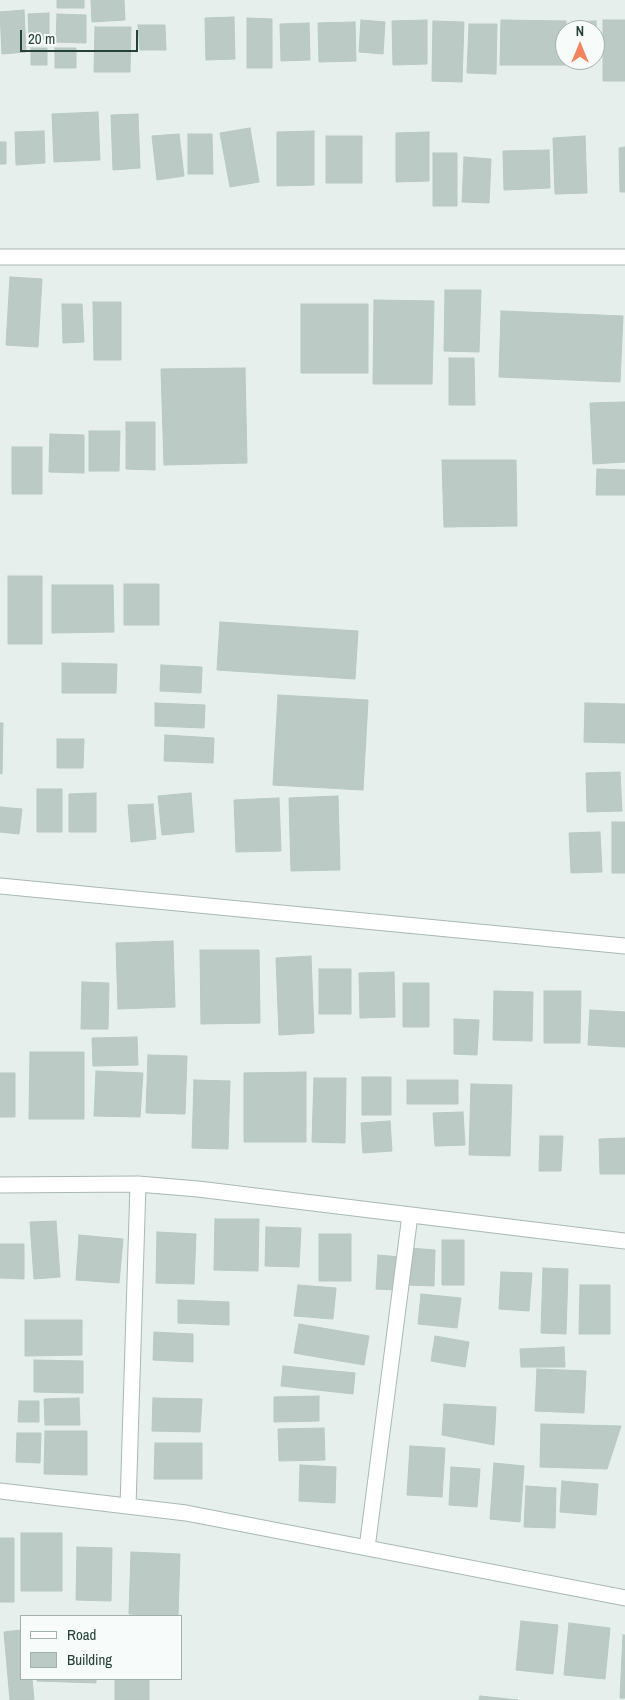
<!DOCTYPE html>
<style>
body{margin:0}
#map{position:relative;width:625px;height:1700px;overflow:hidden;background:#e6efeb;font-family:"Archivo Narrow",sans-serif}
canvas{display:block}
.legend{position:absolute;left:20px;top:1615px;width:162px;height:65px;box-sizing:border-box;background:#f7fbf9;border:1px solid #a3b1ad;margin:0;padding:6px 9px;list-style:none;font-size:15px;color:#24423a}
.legend li{display:flex;align-items:center;gap:10px;height:25px}
.legend b{width:25px;border:1px solid #a3b1ad}
.north{position:absolute;left:555px;top:20px;width:50px;height:50px;box-sizing:border-box;background:#f7fbf9;border:1px solid #a3b1ad;border-radius:50%;rotate:0deg;font-size:14px;font-weight:700;line-height:20px;text-align:center;color:#24423a}
.north::after{content:'';display:block;margin:auto;width:18px;height:22px;background:#f4845f;clip-path:polygon(50% 0,100% 100%,50% 72%,0 100%)}
.scale{position:absolute;left:20px;top:30px;width:118px;height:22px;box-sizing:border-box;border:2px solid #24423a;border-top:0;padding-left:6px;font-size:15px;line-height:18px;white-space:nowrap;color:#24423a;-webkit-text-stroke:4px #f7fbf9;paint-order:stroke}
</style>
<div id="map">
<canvas width="625" height="1700"></canvas>
<ul class="legend">
<li><b style="height:6px;background:#fff"></b>Road</li>
<li><b style="height:14px;background:#bbcac4"></b>Building</li>
</ul>
<div class="north">N</div>
<div class="scale">20 m</div>
</div>
<script>
const g = document.querySelector('canvas').getContext('2d');
g.lineJoin = 'round';
function fillPath(path, color) {
  g.fillStyle = color;
  g.fill(path, 'evenodd');
}
function toPath(rows) {
  const path = new Path2D();
  for (const r of rows) {
    path.moveTo(r[0], r[1]);
    for (let i = 2; i < r.length; i += 2) path.lineTo(r[i], r[i + 1]);
  }
  return path;
}
function strokePath(path, color, width, dash) {
  g.strokeStyle = color;
  g.lineWidth = width;
  g.lineCap = dash ? 'butt' : 'round';
  g.setLineDash(dash || []);
  g.stroke(path);
}
const building = toPath([
 [57,0,84,0,84,8,57,8,57,0],
 [91,0,124,0,125,20,92,22,91,0],
 [24,10,26,52,2,54,0,12,24,10],
 [49,13,49,39,29,40,28,14,49,13],
 [57,14,86,15,86,43,56,42,57,14],
 [234,17,235,59,206,60,205,18,234,17],
 [247,18,272,19,272,68,247,68,247,18],
 [361,20,385,22,383,54,359,52,361,20],
 [427,20,427,64,393,65,392,21,427,20],
 [501,20,566,21,566,30,565,30,566,65,500,65,501,20],
 [603,20,625,20,625,81,603,81,603,20],
 [433,21,464,22,462,82,432,81,433,21],
 [596,21,597,46,595,46,595,30,572,30,571,22,596,21],
 [355,22,356,61,319,62,318,23,355,22],
 [309,23,310,60,281,61,280,24,309,23],
 [469,24,497,24,496,74,467,73,469,24],
 [138,25,165,25,166,50,140,50,138,25],
 [95,27,131,27,130,72,94,72,95,27],
 [31,48,47,48,47,65,31,65,31,48],
 [55,48,76,48,76,68,55,68,55,48],
 [98,112,100,160,54,162,52,114,98,112],
 [138,114,140,168,113,170,111,115,138,114],
 [250,128,259,182,230,187,220,133,250,128],
 [44,131,45,163,16,165,15,132,44,131],
 [314,131,314,185,277,186,277,132,314,131],
 [429,132,429,181,396,182,396,133,429,132],
 [179,134,184,176,157,180,152,136,179,134],
 [188,134,212,134,213,174,188,174,188,134],
 [326,136,362,136,362,183,326,183,326,136],
 [585,136,587,193,555,194,553,138,585,136],
 [0,142,6,142,6,164,0,164,0,142],
 [625,147,625,192,620,192,619,148,625,147],
 [549,150,550,188,504,190,503,151,549,150],
 [433,153,457,153,457,206,433,206,433,153],
 [464,157,491,159,489,203,462,202,464,157],
 [10,277,42,279,38,347,6,345,10,277],
 [445,290,481,290,479,352,444,351,445,290],
 [374,300,434,301,432,384,373,384,374,300],
 [93,302,121,302,121,360,94,360,93,302],
 [62,304,82,304,84,342,63,343,62,304],
 [301,304,368,304,368,373,301,373,301,304],
 [501,311,623,316,620,382,499,377,501,311],
 [449,358,474,358,475,405,449,405,449,358],
 [245,368,247,463,164,465,161,369,245,368],
 [625,402,625,462,593,464,590,403,625,402],
 [126,422,155,422,155,470,126,469,126,422],
 [89,431,120,431,119,471,89,471,89,431],
 [50,434,84,435,84,473,49,472,50,434],
 [12,447,42,447,42,494,12,494,12,447],
 [442,460,516,460,517,526,444,527,442,460],
 [597,469,625,470,625,495,596,495,597,469],
 [8,576,42,576,42,644,8,644,8,576],
 [124,584,159,584,159,625,124,625,124,584],
 [52,585,113,585,114,632,52,633,52,585],
 [220,622,358,631,355,679,217,670,220,622],
 [62,663,117,664,116,693,62,693,62,663],
 [161,665,202,667,201,693,160,691,161,665],
 [278,695,368,700,363,790,273,785,278,695],
 [155,703,205,705,204,728,155,726,155,703],
 [585,703,625,704,625,743,584,742,585,703],
 [0,723,3,723,2,774,0,773,0,723],
 [165,735,214,738,213,763,164,761,165,735],
 [57,739,84,739,83,768,57,768,57,739],
 [620,772,622,811,587,812,586,773,620,772],
 [37,789,62,789,62,832,37,832,37,789],
 [96,793,96,832,69,832,69,794,96,793],
 [191,793,194,832,162,835,158,796,191,793],
 [338,796,340,870,291,871,289,798,338,796],
 [279,798,281,851,236,852,234,800,279,798],
 [153,804,156,839,131,842,128,805,153,804],
 [0,807,22,809,19,834,0,832,0,807],
 [612,822,625,822,625,873,612,873,612,822],
 [600,832,602,872,571,873,569,833,600,832],
 [173,941,175,1007,118,1009,116,943,173,941],
 [200,950,259,950,260,1023,201,1024,200,950],
 [311,956,314,1033,279,1035,276,958,311,956],
 [319,969,351,969,351,1014,319,1014,319,969],
 [394,972,395,1017,360,1018,359,973,394,972],
 [82,982,109,983,108,1029,81,1029,82,982],
 [403,983,429,983,429,1027,403,1027,403,983],
 [494,991,533,992,532,1041,493,1040,494,991],
 [544,991,581,991,580,1043,544,1043,544,991],
 [590,1010,625,1012,625,1047,588,1045,590,1010],
 [454,1019,479,1020,477,1055,454,1054,454,1019],
 [137,1037,138,1065,93,1066,92,1038,137,1037],
 [30,1052,84,1052,84,1119,29,1119,30,1052],
 [148,1055,187,1056,185,1114,146,1113,148,1055],
 [96,1071,143,1073,140,1117,94,1116,96,1071],
 [306,1072,306,1142,244,1142,244,1073,306,1072],
 [0,1073,15,1073,15,1117,0,1117,0,1073],
 [362,1077,391,1077,391,1115,362,1115,362,1077],
 [314,1078,346,1078,345,1143,312,1142,314,1078],
 [194,1080,230,1081,228,1149,192,1148,194,1080],
 [407,1080,458,1080,458,1104,407,1104,407,1080],
 [471,1084,512,1085,510,1156,469,1155,471,1084],
 [463,1112,465,1145,435,1146,433,1113,463,1112],
 [390,1121,392,1151,363,1153,361,1123,390,1121],
 [540,1136,563,1136,561,1171,539,1171,540,1136],
 [625,1138,625,1174,600,1174,599,1139,625,1138],
 [215,1219,259,1219,258,1271,214,1270,215,1219],
 [56,1221,60,1277,34,1279,30,1222,56,1221],
 [266,1227,301,1228,299,1267,265,1266,266,1227],
 [157,1232,196,1234,194,1284,156,1283,157,1232],
 [319,1234,351,1234,351,1281,319,1281,319,1234],
 [79,1235,123,1239,119,1283,76,1280,79,1235],
 [442,1240,464,1240,464,1285,442,1285,442,1240],
 [0,1244,24,1244,24,1279,0,1278,0,1244],
 [410,1248,435,1250,434,1286,408,1285,410,1248],
 [378,1255,400,1257,398,1290,376,1289,378,1255],
 [543,1268,568,1269,566,1334,541,1333,543,1268],
 [501,1272,532,1273,529,1311,499,1309,501,1272],
 [298,1285,336,1288,333,1319,294,1316,298,1285],
 [580,1285,610,1285,610,1334,579,1334,580,1285],
 [421,1294,461,1298,457,1328,418,1324,421,1294],
 [178,1300,229,1302,229,1325,178,1323,178,1300],
 [25,1320,82,1320,82,1355,25,1356,25,1320],
 [299,1324,369,1336,364,1365,294,1353,299,1324],
 [154,1332,193,1334,193,1362,153,1360,154,1332],
 [435,1336,469,1342,465,1367,431,1361,435,1336],
 [564,1347,565,1367,521,1367,520,1349,564,1347],
 [34,1360,83,1361,83,1393,34,1392,34,1360],
 [283,1366,355,1373,353,1394,281,1386,283,1366],
 [537,1369,586,1371,584,1413,535,1411,537,1369],
 [319,1396,319,1421,274,1422,274,1397,319,1396],
 [79,1398,80,1425,45,1425,44,1399,79,1398],
 [153,1398,202,1399,200,1432,152,1431,153,1398],
 [19,1401,39,1401,39,1422,18,1422,19,1401],
 [444,1404,496,1407,494,1445,442,1435,444,1404],
 [541,1424,621,1426,607,1469,540,1467,541,1424],
 [324,1428,325,1460,279,1461,278,1429,324,1428],
 [45,1431,87,1431,87,1475,44,1474,45,1431],
 [17,1433,41,1433,40,1463,16,1462,17,1433],
 [155,1443,202,1443,202,1479,154,1479,155,1443],
 [410,1446,445,1448,442,1497,407,1495,410,1446],
 [494,1463,524,1466,520,1522,490,1519,494,1463],
 [300,1465,336,1467,335,1503,299,1501,300,1465],
 [451,1467,480,1469,477,1507,449,1505,451,1467],
 [562,1481,598,1484,596,1515,560,1512,562,1481],
 [526,1486,556,1488,555,1528,524,1527,526,1486],
 [21,1533,62,1533,62,1591,21,1591,21,1533],
 [0,1538,14,1538,14,1602,0,1602,0,1538],
 [77,1547,112,1548,111,1601,76,1600,77,1547],
 [131,1552,180,1554,178,1616,129,1614,131,1552],
 [521,1621,558,1625,553,1674,516,1670,521,1621],
 [569,1623,610,1628,605,1679,564,1675,569,1623],
 [21,1630,21,1679,32,1679,34,1700,10,1700,4,1632,21,1630],
 [623,1635,625,1635,625,1698,620,1698,623,1635],
 [37,1679,96,1679,96,1683,37,1681,37,1679],
 [115,1679,149,1679,149,1700,115,1700,115,1679],
 [480,1696,518,1700,479,1700,480,1696]
]);
const minor = toPath([
 [0,257,625,257],
 [0,886,625,946],
 [0,1185,138,1184,198,1189,625,1241],
 [0,1491,186,1513,625,1598],
 [128,1506,138,1184],
 [367,1548,410,1215]
]);
fillPath(building, '#bbcac4');
strokePath(building, '#b8c9c2', 1);
strokePath(minor, '#a8b8b2', 17);
strokePath(minor, '#fff', 15);
</script>
